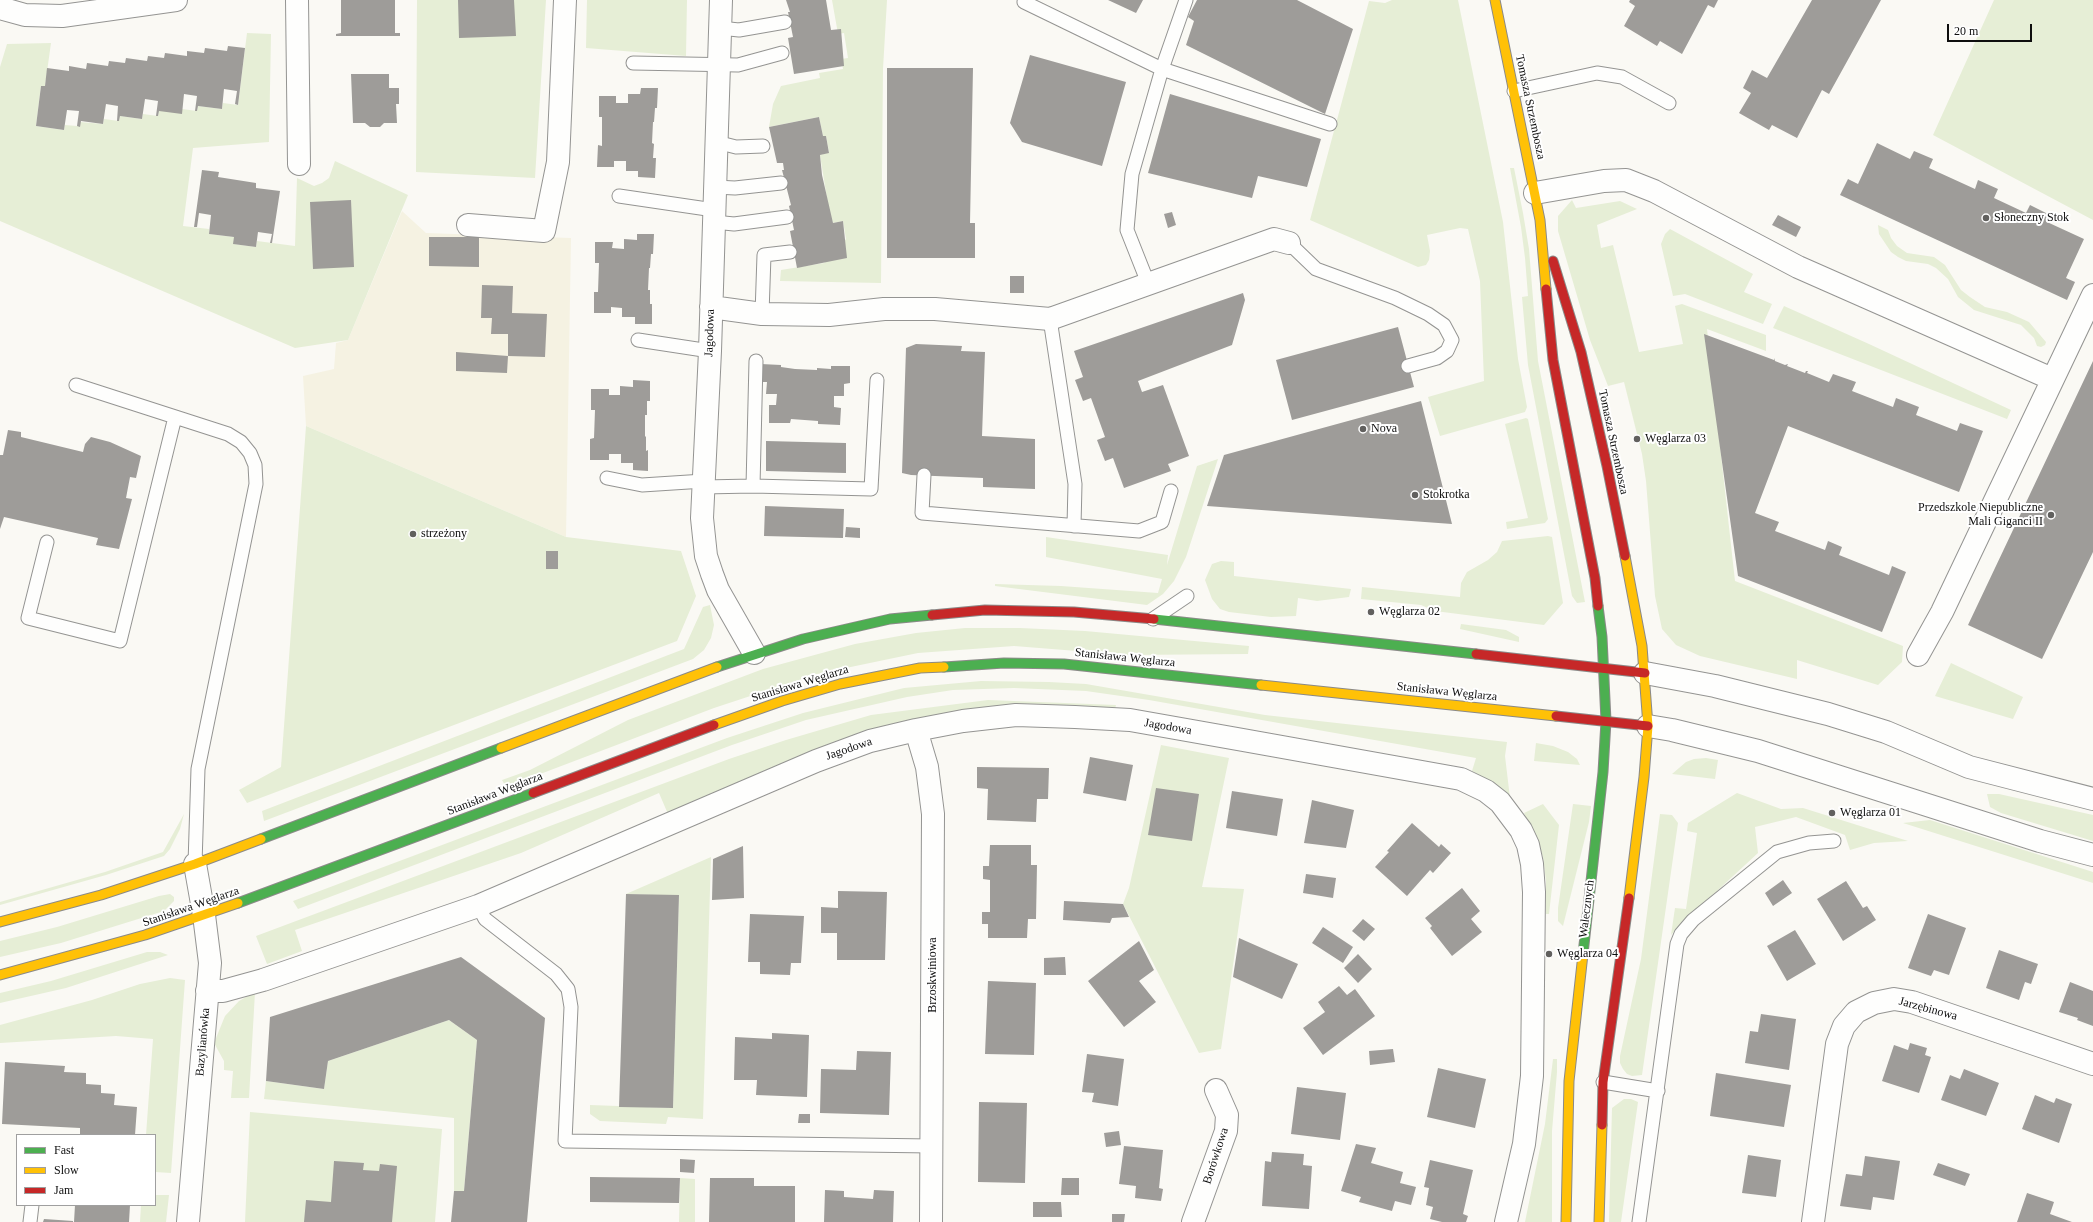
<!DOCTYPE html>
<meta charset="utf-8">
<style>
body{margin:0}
#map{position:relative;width:2093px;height:1222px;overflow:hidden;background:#faf9f4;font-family:Georgia,serif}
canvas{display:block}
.legend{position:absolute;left:16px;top:1134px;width:140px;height:72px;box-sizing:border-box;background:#fff;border:1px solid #9f9f9f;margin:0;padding:5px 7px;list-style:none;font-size:12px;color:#0e0e0e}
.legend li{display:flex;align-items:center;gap:8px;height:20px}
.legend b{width:20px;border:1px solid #9f9f9f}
.scale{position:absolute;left:1947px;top:24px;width:85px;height:18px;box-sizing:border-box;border:2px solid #0e0e0e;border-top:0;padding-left:5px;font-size:12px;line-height:14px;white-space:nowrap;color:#0e0e0e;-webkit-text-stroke:3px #fff;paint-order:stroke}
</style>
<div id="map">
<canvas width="2093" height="1222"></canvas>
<ul class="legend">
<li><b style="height:5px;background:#4caf50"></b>Fast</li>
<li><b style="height:5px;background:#ffc107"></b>Slow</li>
<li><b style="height:5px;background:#c62828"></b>Jam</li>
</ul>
<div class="scale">20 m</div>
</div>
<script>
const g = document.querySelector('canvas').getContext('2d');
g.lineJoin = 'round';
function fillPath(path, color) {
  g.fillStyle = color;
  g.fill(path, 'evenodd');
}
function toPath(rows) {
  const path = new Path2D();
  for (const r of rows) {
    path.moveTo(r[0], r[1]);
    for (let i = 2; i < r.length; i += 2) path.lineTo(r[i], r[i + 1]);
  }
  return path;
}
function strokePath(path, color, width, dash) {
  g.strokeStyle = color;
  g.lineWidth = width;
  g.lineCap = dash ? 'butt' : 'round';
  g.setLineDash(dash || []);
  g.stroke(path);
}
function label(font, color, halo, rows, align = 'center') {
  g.font = font + ' Georgia,serif';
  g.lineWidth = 4;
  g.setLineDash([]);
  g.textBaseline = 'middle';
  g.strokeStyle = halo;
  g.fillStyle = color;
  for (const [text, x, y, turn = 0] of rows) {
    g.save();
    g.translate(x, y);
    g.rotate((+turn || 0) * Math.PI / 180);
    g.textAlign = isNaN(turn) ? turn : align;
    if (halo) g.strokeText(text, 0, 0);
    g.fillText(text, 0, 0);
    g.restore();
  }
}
const farmland = toPath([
 [402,211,426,233,571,238,566,537,306,426,303,376,334,369,336,343,348,340]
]);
const green = toPath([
 [417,0,546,0,535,178,416,172],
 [587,0,687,0,686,56,586,48],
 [832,0,887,0,883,69,881,283,780,281,781,270,824,263,846,239,843,221,833,223,829,211,820,155,829,152,826,136,823,136,819,117,769,127,773,104,781,86,820,78,819,73,843,69,841,59,848,58,844,33,838,34],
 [1392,0,1458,0,1503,222,1518,359,1527,407,1525,412,1440,436,1428,397,1484,381,1480,281,1468,229,1460,228,1427,235,1430,251,1429,260,1426,265,1418,267,1310,220,1369,1,1385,3],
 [1994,0,2093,0,2093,220,1933,135],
 [247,33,271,34,269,142,193,148,183,226,209,229,209,234,234,237,234,244,256,247,257,241,295,246,297,178,314,186,322,183,329,178,335,161,408,195,348,340,295,348,0,221,0,67,7,44,51,43,45,86,41,86,36,126,64,130,65,125,77,126,80,122,103,124,104,119,119,121,120,116,142,119,143,114,158,116,159,111,182,109,197,111,198,106,222,109,223,103,238,105],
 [1510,168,1514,168,1523,213,1529,249,1538,361,1585,602,1577,603,1572,596,1528,365,1522,297,1528,296,1525,258,1521,227],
 [1572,200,1576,208,1620,201,1637,209,1597,225,1601,248,1613,245,1639,352,1683,344,1675,306,1682,304,1766,335,1766,351,1707,329,1735,581,1903,646,1902,662,1878,685,1797,660,1797,679,1700,656,1676,645,1662,629,1655,596,1646,481,1642,454,1624,382,1608,386,1590,340,1558,231,1558,216],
 [1878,225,1888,230,1891,238,1897,246,1907,253,1934,257,1945,265,1961,290,1970,297,1985,307,2007,312,2029,322,2046,342,2045,345,2041,347,2037,346,2034,338,2021,325,1974,310,1958,297,1948,279,1936,268,1928,264,1906,261,1898,257,1891,252,1879,234],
 [1670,229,1753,274,1744,292,1772,304,1763,324,1685,294,1673,296,1661,244,1665,234],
 [1784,306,1869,344,2011,410,2007,419,1773,328],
 [1526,418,1528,419,1548,519,1545,523,1507,529,1506,522,1528,518,1505,424],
 [306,426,566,537,681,551,696,596,677,641,247,803,239,790,281,767],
 [1218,459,1186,557,1174,581,1163,594,1147,605,995,586,995,584,1061,586,1158,593,1162,579,1046,557,1046,537,1168,555,1167,565,1197,466],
 [1548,536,1552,537,1563,603,1544,625,1435,611,1421,605,1361,599,1362,587,1460,597,1461,583,1467,572,1488,560,1497,552,1502,541],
 [1221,561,1234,562,1234,576,1351,589,1349,597,1317,601,1298,598,1296,616,1271,617,1229,612,1220,609,1212,599,1205,580,1212,564],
 [710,605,714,625,711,638,704,650,693,659,264,821,262,811,684,649,703,607],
 [1461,624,1506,630,1519,637,1519,642,1460,629],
 [965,628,1020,628,1085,631,1249,646,1248,654,1127,655,1014,646,918,653,817,674,714,708,506,787,502,780,530,770,628,720,763,669,855,644,916,633],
 [1951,663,2023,697,2013,719,1935,696],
 [981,681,1049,682,1086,684,1265,715,1507,742,1505,756,1510,798,1492,783,1472,771,1476,758,1149,700,1086,691,1014,688,953,690,907,697,806,720,732,745,298,909,293,901,727,738,803,713,904,688],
 [988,700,1116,705,1115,709,1021,707,668,814,659,793,521,853,295,930,302,951,267,964,256,936,729,759,786,740,871,715],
 [1536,743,1553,746,1568,752,1577,759,1580,765,1534,761],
 [1161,745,1229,758,1202,887,1244,889,1221,1049,1199,1053,1123,904,1129,888],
 [1706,758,1718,760,1715,779,1672,774,1686,762,1694,759],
 [1737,793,1781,809,1803,808,1908,841,1874,843,1850,850,1845,835,1796,817,1755,827,1758,853,1678,927,1671,935,1675,908,1686,909,1697,833,1687,831,1688,823],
 [1987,794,1999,794,2093,815,2093,841,2001,813,1990,807],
 [1543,804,1559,825,1549,914,1546,914,1546,881,1543,857,1536,837,1524,813],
 [1573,804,1591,806,1589,822,1563,926,1558,921,1558,908],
 [184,814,180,829,170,849,164,856,106,875,0,905,0,902,105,872,163,852],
 [1660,814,1672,815,1678,823,1642,1075,1632,1076,1627,1074,1623,1069,1620,1063,1620,1056,1641,959],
 [1930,820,2093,872,2093,883,1903,823],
 [711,857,703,1119,668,1117,666,1124,600,1121,590,1114,590,1105,673,1108,679,896,626,894],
 [170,894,174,897,174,901,164,911,61,943,0,957,0,941,57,927,159,896],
 [147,952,160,952,168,955,66,988,0,1003,0,993,51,981],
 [170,978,185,980,171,1173,155,1172,155,1135,146,1135,153,1039,116,1036,0,1043,0,1025,92,1000,140,984],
 [255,992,249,1098,231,1098,233,1071,224,1070,224,1061,214,1043,225,1016,239,1001],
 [449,1020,477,1040,464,1191,454,1191,454,1118,264,1099,266,1081,324,1089,328,1061],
 [1553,1059,1557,1059,1557,1072,1552,1131,1552,1222,1525,1222,1545,1124],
 [1624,1099,1631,1099,1638,1102,1621,1222,1609,1222,1612,1108],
 [250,1112,442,1129,435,1222,245,1222],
 [680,1178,695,1179,695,1222,679,1222],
 [155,1195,169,1195,166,1222,140,1222,141,1205,155,1205]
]);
const building = toPath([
 [341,0,395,0,395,33,400,33,400,36,336,36,336,34,341,33],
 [458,0,514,0,516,36,459,38],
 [786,0,826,0,831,30,841,29,844,66,794,74,788,38,793,37,788,12,790,12],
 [1108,0,1143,0,1136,13],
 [1197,0,1297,0,1353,29,1325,114,1186,45,1194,21,1188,17],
 [1630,0,1718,0,1714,8,1708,5,1682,54,1660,41,1657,46,1624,26,1635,6,1629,2],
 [1812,0,1881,0,1829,94,1822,90,1797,138,1772,125,1769,130,1739,113,1751,93,1743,88,1752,70,1767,78],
 [228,46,245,48,238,105,235,104,237,91,224,89,222,109,198,106,197,111,195,111,197,96,184,94,182,114,159,111,158,116,156,116,158,101,145,99,142,119,120,116,119,121,117,121,118,106,106,104,103,124,81,121,80,127,77,126,79,111,67,110,64,130,36,126,41,86,45,86,47,68,69,71,69,66,86,69,87,63,108,66,109,61,125,63,126,58,147,61,148,56,164,58,165,53,187,56,187,51,204,53,205,48,227,51],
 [1030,55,1126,82,1102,166,1022,142,1010,123],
 [887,68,973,68,970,223,975,223,975,258,887,258],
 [351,74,389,74,389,88,399,88,399,104,396,104,397,123,384,123,380,127,370,127,365,123,353,123],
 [641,88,658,88,657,108,655,108,654,122,653,122,652,143,654,144,653,158,656,158,655,178,638,177,638,171,626,171,626,161,614,161,614,167,597,167,598,145,602,146,602,117,599,117,599,96,616,96,616,103,628,103,628,94,640,94],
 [1170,94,1321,139,1307,187,1258,176,1252,198,1148,173],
 [819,117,823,136,826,136,829,153,820,155,822,175,833,223,843,221,847,258,797,268,790,231,794,230,789,206,791,205,782,170,784,170,783,163,777,163,769,127],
 [1877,143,1910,159,1914,151,1933,159,1929,168,1975,189,1978,180,1998,189,1994,198,2026,213,2030,205,2050,215,2047,222,2084,239,2066,278,2075,282,2067,300,1840,195,1848,179,1858,184],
 [202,170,219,172,218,177,256,183,256,188,280,191,272,243,270,243,272,234,258,232,256,247,233,244,234,237,209,234,211,215,199,213,197,227,194,227],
 [351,200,354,267,313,269,310,202],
 [1172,212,1176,225,1168,228,1164,214],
 [1778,215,1801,227,1796,237,1772,225],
 [637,234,654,234,653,254,651,254,650,268,649,268,648,290,650,290,650,304,652,304,652,324,635,324,635,317,622,317,622,308,611,307,611,313,594,313,594,292,598,292,599,263,595,263,595,242,613,242,612,248,624,249,624,239,637,240],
 [429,237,479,237,479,267,429,266],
 [1010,276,1024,276,1024,293,1010,293],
 [482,285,513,286,512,313,547,314,545,357,508,356,508,334,491,334,492,318,481,318],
 [1243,293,1245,300,1232,345,1138,381,1142,392,1163,385,1189,456,1168,464,1171,471,1124,488,1113,458,1105,461,1097,440,1105,437,1091,398,1083,401,1075,380,1083,377,1074,351],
 [1398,327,1414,387,1292,420,1276,360],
 [1704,334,1774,360,1774,358,1775,361,1785,365,1788,364,1787,366,1805,373,1806,371,1808,371,1807,373,1829,382,1833,374,1856,382,1852,391,1893,407,1896,398,1919,407,1916,415,1957,431,1960,423,1983,431,1959,492,1788,426,1755,513,1779,522,1775,531,1825,550,1828,541,1842,547,1839,555,1889,575,1892,566,1906,572,1882,632,1738,576],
 [916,344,962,346,961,351,985,352,982,436,1035,439,1035,489,983,487,983,478,911,475,902,473,906,348],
 [456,352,508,356,507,373,456,371],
 [2093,361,2093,552,2042,659,1968,625],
 [761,364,781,365,781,367,795,369,817,370,817,368,831,369,831,366,850,366,850,383,844,384,844,396,834,396,834,407,841,408,840,425,818,424,818,421,791,419,790,423,769,423,769,405,776,405,777,394,766,394,767,382,760,382],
 [633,380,650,381,650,401,647,401,647,415,645,415,645,437,646,436,646,451,648,450,648,471,633,470,633,463,621,463,621,454,609,454,609,460,590,460,590,439,594,438,595,410,591,410,591,389,609,389,609,395,620,395,620,386,633,387],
 [1421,401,1452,524,1207,506,1224,455],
 [8,430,21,432,21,437,83,452,85,444,91,437,110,442,141,456,136,478,130,477,126,498,132,499,119,549,96,545,98,538,4,517,0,529,0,455,3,455],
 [766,441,846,443,846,473,766,471],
 [765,506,844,509,843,538,764,536],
 [846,527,860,528,860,538,845,537],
 [546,551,558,551,558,569,546,569],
 [1090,757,1133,765,1126,801,1083,793],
 [977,767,1049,768,1048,799,1037,799,1036,822,987,820,988,789,977,788],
 [1156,788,1199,794,1192,841,1148,835],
 [1232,791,1283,799,1277,836,1226,828],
 [1312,800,1354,810,1346,848,1304,843],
 [1412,823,1439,847,1441,844,1451,853,1433,873,1430,870,1407,896,1375,867,1389,852,1387,851],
 [990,845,1031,845,1031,865,1037,865,1036,919,1028,919,1027,938,988,938,988,924,982,924,982,912,990,912,990,880,983,879,983,866,989,866],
 [743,846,744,898,712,900,713,859],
 [1306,874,1336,878,1333,898,1303,893],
 [1783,880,1792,893,1773,906,1765,893],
 [1846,881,1863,908,1867,906,1876,920,1843,941,1817,899],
 [1462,888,1480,911,1471,919,1482,932,1452,956,1430,928,1432,926,1425,918],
 [838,891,887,892,885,960,837,960,837,933,821,933,821,907,838,908],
 [626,894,679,895,673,1108,619,1107],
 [1064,901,1123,904,1129,917,1112,918,1110,923,1063,920],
 [750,914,804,916,801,963,791,963,790,975,760,974,760,962,748,962],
 [1928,914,1966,928,1949,975,1934,970,1931,976,1908,968],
 [1363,919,1375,929,1364,941,1352,931],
 [1323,927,1353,947,1343,963,1312,943],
 [1795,930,1816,964,1787,981,1767,946],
 [1239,938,1298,964,1282,999,1233,977],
 [1139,941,1154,970,1139,981,1156,1002,1124,1027,1088,981],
 [1999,950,2038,964,2031,984,2025,982,2019,1000,1986,988],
 [1358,954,1372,969,1358,983,1344,968],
 [461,957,545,1018,527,1222,451,1222,454,1191,464,1191,477,1040,449,1020,328,1061,324,1089,266,1081,270,1017],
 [1065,957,1066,975,1044,975,1044,958],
 [988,981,1036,983,1034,1055,985,1054],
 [2070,982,2093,991,2093,1026,2077,1020,2078,1018,2059,1012],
 [1339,986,1347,995,1355,989,1375,1016,1323,1055,1303,1028,1325,1012,1318,1002],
 [1761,1014,1796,1019,1789,1070,1745,1063,1750,1031,1758,1032],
 [772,1033,809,1035,807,1097,756,1095,757,1080,734,1080,735,1037,772,1039],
 [1910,1043,1927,1048,1925,1055,1931,1057,1919,1093,1882,1081,1894,1045,1908,1050],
 [1393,1049,1395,1062,1370,1065,1369,1051],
 [857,1051,891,1052,889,1115,820,1113,821,1069,856,1070],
 [1087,1054,1124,1059,1118,1106,1092,1102,1094,1093,1082,1092],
 [5,1062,65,1066,64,1072,86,1073,86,1084,101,1085,101,1093,115,1094,114,1105,137,1107,135,1135,80,1135,80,1128,2,1124],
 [1438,1068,1486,1079,1475,1128,1427,1117],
 [1964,1069,1999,1083,1986,1116,1941,1100,1950,1075,1960,1079],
 [1716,1073,1791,1085,1784,1127,1710,1116],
 [1297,1087,1346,1093,1340,1140,1291,1134],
 [2035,1095,2054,1103,2056,1098,2072,1104,2059,1143,2022,1129],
 [979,1102,1027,1103,1025,1183,978,1182],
 [799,1114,810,1114,810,1123,798,1123],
 [1119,1131,1121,1145,1106,1147,1104,1133],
 [1356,1144,1376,1148,1371,1163,1403,1172,1400,1183,1416,1187,1411,1205,1395,1201,1392,1211,1359,1202,1361,1197,1341,1191],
 [1124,1146,1163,1150,1159,1188,1163,1189,1161,1201,1135,1198,1136,1186,1119,1184],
 [1272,1152,1304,1154,1303,1165,1312,1166,1309,1209,1262,1206,1265,1161,1271,1162],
 [1748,1155,1781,1160,1776,1197,1742,1193],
 [1865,1156,1900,1161,1894,1200,1873,1197,1871,1210,1840,1206,1846,1174,1862,1176],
 [680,1159,695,1160,694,1173,680,1172],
 [1430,1160,1473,1170,1463,1214,1468,1216,1466,1222,1442,1222,1430,1219,1433,1207,1426,1205,1429,1188,1424,1187],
 [334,1161,364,1163,363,1170,379,1171,380,1164,397,1166,392,1222,304,1222,306,1200,331,1202],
 [1938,1163,1970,1174,1965,1186,1933,1175],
 [590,1177,680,1178,679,1203,590,1202],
 [710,1178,754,1178,754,1186,795,1186,795,1222,709,1222],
 [1062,1178,1079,1178,1079,1195,1061,1195],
 [825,1190,844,1191,844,1197,873,1199,874,1190,894,1191,893,1222,824,1222],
 [2027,1193,2054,1202,2050,1214,2072,1222,2017,1222],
 [1033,1202,1061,1202,1062,1217,1033,1217],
 [75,1205,130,1205,129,1222,74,1222],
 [1112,1214,1125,1214,1124,1222,1112,1222],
 [44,1219,73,1221,73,1222,43,1222]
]);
const lane = toPath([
 [1024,2,1162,69,1330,124],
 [720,28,739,30,785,22],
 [633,63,738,65,782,53],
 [1514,91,1597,73,1622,77,1669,103],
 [716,142,736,147,763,146],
 [715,187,735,188,781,183],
 [619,196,714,210],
 [714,222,734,224,787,217],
 [1289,243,1316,269,1395,298,1428,314,1444,325,1452,340,1447,351,1437,358,1408,366],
 [1148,283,1127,230,1132,174,1162,69,1186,0],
 [762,314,764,255,790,252],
 [1050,319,1075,484,1074,526],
 [638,340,710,351],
 [76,385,228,434,241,442,250,453,255,465,256,484,198,769,195,864],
 [924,475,922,513,1139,531,1162,522,1171,491],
 [607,478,642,485,704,481],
 [753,486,756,361],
 [703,487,753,486,871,489,877,380],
 [47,542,28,618,120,641,175,417],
 [1153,619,1187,596],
 [478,906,485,919,556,974,568,989,571,1007,565,1141,932,1146],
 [1603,1082,1658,1091],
 [30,1222,32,1205],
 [1639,1222,1677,944,1681,934,1693,920,1777,852,1809,843,1834,841]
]);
const street = toPath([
 [297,0,299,164],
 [721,0,710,351,702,518,706,556,712,574,718,590,754,653],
 [0,8,25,15,62,16,176,0],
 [1535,193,1604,181,1626,180,1654,191,1798,267,2052,379],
 [468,225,544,231,558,162,565,0],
 [711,307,762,314,829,315,884,309,935,309,1050,319,1274,239,1289,243],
 [1918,655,1942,612,2093,295],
 [1645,673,1715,686,1828,714,1886,732,1969,767,2093,799],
 [1648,726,1672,730,1758,751,2040,841,2093,855],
 [916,730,927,767,933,814,931,1222],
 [207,991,223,991,263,980,478,906,816,761,870,741,916,730,963,721,1016,715,1075,717,1130,720,1243,740,1461,779,1486,791,1500,802,1521,830,1528,845,1532,864,1534,892,1532,1076,1524,1144,1506,1222],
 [188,1222,210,963,204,915,195,864],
 [1193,1222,1226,1131,1227,1115,1216,1090],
 [1813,1222,1837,1044,1844,1026,1856,1012,1874,1003,1894,999,1912,1002,2093,1064]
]);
const fast = toPath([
 [1154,619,1476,654],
 [717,667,803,639,890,619,932,615],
 [944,667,1004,663,1064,664,1261,685],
 [261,839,501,748],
 [238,903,533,793],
 [1583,954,1603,772,1606,721,1602,637,1598,606]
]);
const slow = toPath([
 [1495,0,1540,220,1546,289],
 [1625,556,1642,646,1648,726,1644,777,1629,898],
 [1261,685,1556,716],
 [714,725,782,701,840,684,920,668,944,667],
 [501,748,717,667],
 [0,922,101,895,195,864,261,839],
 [0,975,145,935,238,903],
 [1566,1222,1569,1081,1583,954],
 [1599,1222,1602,1125]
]);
const jam = toPath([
 [1553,261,1581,352,1607,466,1625,556],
 [1546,289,1553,360,1595,578,1598,606],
 [932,615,985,610,1074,612,1154,619],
 [1476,654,1645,673],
 [1556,716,1648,726],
 [533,793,714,725],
 [1602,1125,1603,1082,1629,898]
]);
const markers = [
 [1986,218,4,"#61605e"],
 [1363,429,4,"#61605e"],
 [1637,439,4,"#61605e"],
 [1415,495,4,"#61605e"],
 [2051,515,4,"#61605e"],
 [413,534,4,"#61605e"],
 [1371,612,4,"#61605e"],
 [1832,813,4,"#61605e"],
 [1549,954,4,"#61605e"]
];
const streetNames = [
 ["Tomasza Strzembosza",1530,107,78],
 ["Jagodowa",710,333,-88],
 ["Tomasza Strzembosza",1613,442,78],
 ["Stanisława Węglarza",1125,658,6],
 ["Stanisława Węglarza",800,684,-17],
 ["Stanisława Węglarza",1447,692,6],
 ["Jagodowa",1168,727,10],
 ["Jagodowa",849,749,-19],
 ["Stanisława Węglarza",495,794,-21],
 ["Stanisława Węglarza",191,907,-19],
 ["Walecznych",1587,909,-83],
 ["Brzoskwiniowa",933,975,-90],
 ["Jarzębinowa",1928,1009,15],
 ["Bazylianówka",203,1042,-85],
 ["Borówkowa",1216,1156,-72]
];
const poiNames = [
 ["Słoneczny Stok",1994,218],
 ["Nova",1371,429],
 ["Węglarza 03",1645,439],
 ["Stokrotka",1423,495],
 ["Przedszkole Niepubliczne",2043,508,"right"],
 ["Mali Giganci II",2043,522,"right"],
 ["strzeżony",421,534],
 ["Węglarza 02",1379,612],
 ["Węglarza 01",1840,813],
 ["Węglarza 04",1557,954]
];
fillPath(farmland, '#f5f2e2');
fillPath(green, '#e6eed6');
fillPath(building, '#9e9c99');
strokePath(lane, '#949492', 15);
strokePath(street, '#949492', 24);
strokePath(fast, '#8b8a88', 11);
strokePath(slow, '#8b8a88', 11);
strokePath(jam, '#8b8a88', 11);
strokePath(lane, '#fefefd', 13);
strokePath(street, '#fefefd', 22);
strokePath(fast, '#4caf50', 9);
strokePath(slow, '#ffc107', 9);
strokePath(jam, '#c62828', 9);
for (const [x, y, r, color] of markers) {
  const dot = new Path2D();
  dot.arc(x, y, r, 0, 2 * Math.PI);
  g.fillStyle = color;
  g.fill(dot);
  strokePath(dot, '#fff', 1.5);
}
label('12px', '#0e0e0e', '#fff', streetNames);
label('12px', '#0e0e0e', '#fff', poiNames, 'left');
</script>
